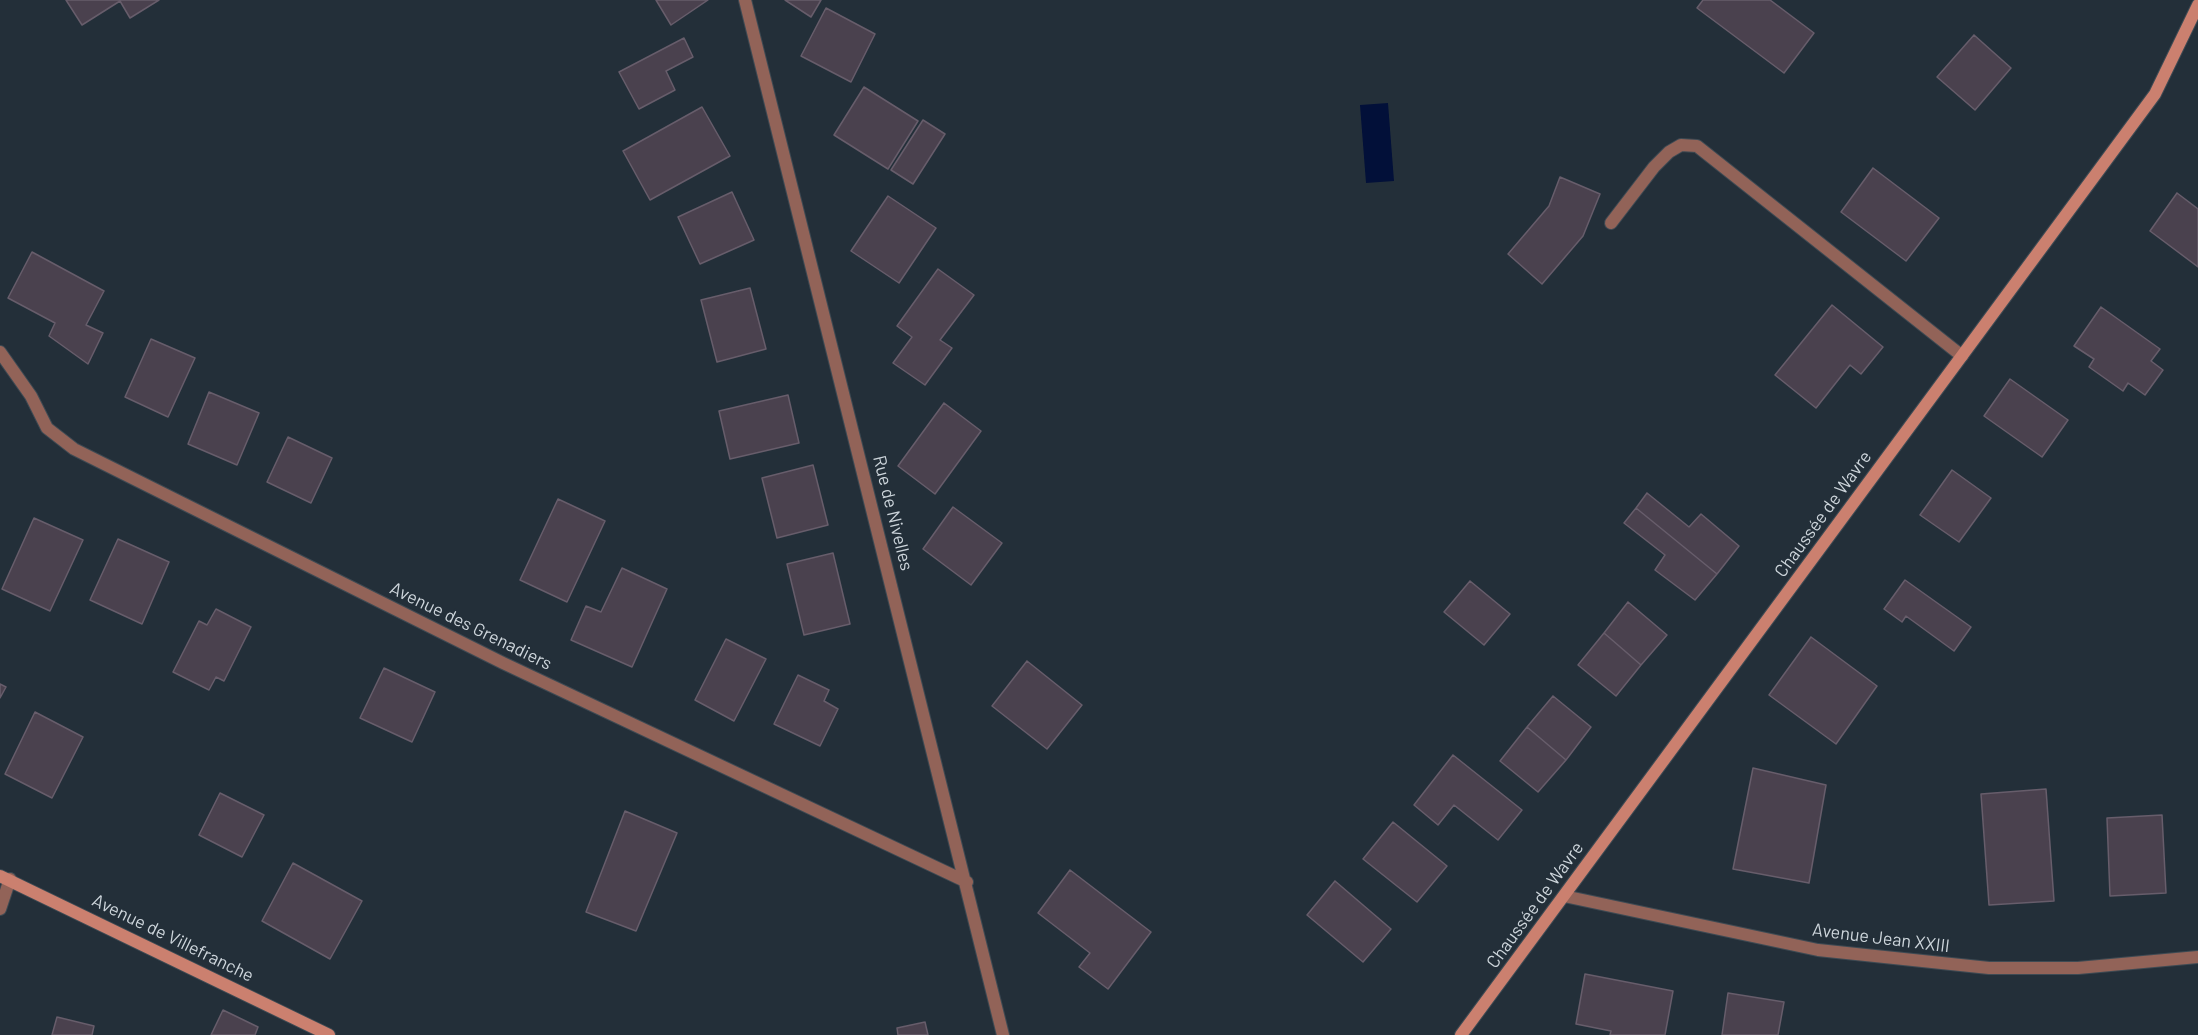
<!DOCTYPE html>
<meta charset="utf-8">
<style>
body{margin:0}
canvas{display:block;background:#232f39}
</style>
<canvas width="2198" height="1035"></canvas>
<script>
const g = document.querySelector('canvas').getContext('2d');
g.lineJoin = 'round';
function fillPath(path, color) {
  g.fillStyle = color;
  g.fill(path, 'evenodd');
}
function toPath(rows) {
  const path = new Path2D();
  for (const r of rows) {
    path.moveTo(r[0], r[1]);
    for (let i = 2; i < r.length; i += 2) path.lineTo(r[i], r[i + 1]);
  }
  return path;
}
function strokePath(path, color, width, dash) {
  g.strokeStyle = color;
  g.lineWidth = width;
  g.lineCap = dash ? 'butt' : 'round';
  g.setLineDash(dash || []);
  g.stroke(path);
}
function label(font, color, halo, rows, align = 'center') {
  g.font = font + ' Barlow,sans-serif';
  g.lineWidth = 4.5;
  g.setLineDash([]);
  g.textBaseline = 'middle';
  g.strokeStyle = halo;
  g.fillStyle = color;
  for (const [text, x, y, turn = 0] of rows) {
    g.save();
    g.translate(x, y);
    g.rotate((+turn || 0) * Math.PI / 180);
    g.textAlign = isNaN(turn) ? turn : align;
    if (halo) g.strokeText(text, 0, 0);
    g.fillText(text, 0, 0);
    g.restore();
  }
}
const water = toPath([
 [1388,103,1394,181,1366,183,1360,105]
]);
const building = toPath([
 [66,0,159,0,130,18,120,1,82,25,66,0],
 [656,0,708,0,671,25,656,0],
 [785,0,821,0,811,17,785,0],
 [1703,0,1770,0,1814,33,1784,73,1697,8,1703,0],
 [826,8,875,34,851,82,801,56,826,8],
 [1974,35,2011,68,1975,110,1937,77,1974,35],
 [684,38,693,57,666,71,675,90,639,109,619,72,684,38],
 [864,87,918,121,888,169,834,135,864,87],
 [702,107,730,156,650,200,623,151,702,107],
 [923,120,945,134,913,184,891,170,923,120],
 [1873,168,1939,218,1906,261,1841,212,1873,168],
 [1560,177,1600,194,1583,236,1542,284,1508,254,1549,206,1560,177],
 [732,192,754,240,700,264,678,217,732,192],
 [2177,193,2198,209,2198,267,2150,231,2177,193],
 [888,196,936,228,899,283,851,251,888,196],
 [32,252,104,291,86,325,103,333,88,364,49,336,55,323,8,298,32,252],
 [938,269,974,295,940,340,952,348,925,385,893,363,912,337,897,326,938,269],
 [750,288,766,349,717,362,701,300,750,288],
 [1832,305,1883,347,1861,374,1850,365,1816,408,1775,375,1832,305],
 [2101,307,2160,349,2151,361,2163,370,2145,395,2128,383,2123,391,2089,367,2094,359,2074,346,2101,307],
 [151,339,195,358,168,417,125,397,151,339],
 [2010,379,2068,420,2042,457,1984,416,2010,379],
 [209,392,259,413,237,465,188,444,209,392],
 [788,395,799,443,730,459,719,411,788,395],
 [944,403,981,431,935,494,898,466,944,403],
 [288,437,332,458,311,503,267,482,288,437],
 [813,465,828,525,777,538,762,478,813,465],
 [1952,470,1991,498,1959,542,1920,515,1952,470],
 [1647,493,1689,527,1701,514,1739,546,1717,574,1636,508,1647,493],
 [558,499,605,521,567,602,520,580,558,499],
 [953,507,1002,543,971,585,923,549,953,507],
 [1636,508,1717,574,1695,600,1655,570,1665,555,1624,523,1636,508],
 [34,518,83,540,50,611,2,589,34,518],
 [118,539,169,562,142,624,90,600,118,539],
 [833,553,850,624,804,635,787,564,833,553],
 [622,568,667,589,632,667,571,640,586,606,601,612,622,568],
 [1905,580,1971,627,1954,651,1906,616,1902,622,1884,609,1905,580],
 [1470,581,1510,614,1484,645,1444,612,1470,581],
 [1628,602,1667,635,1641,665,1604,633,1628,602],
 [216,609,251,627,224,681,216,677,209,690,173,672,199,621,207,625,216,609],
 [1604,633,1641,665,1616,696,1578,665,1604,633],
 [1811,637,1877,686,1836,744,1769,695,1811,637],
 [726,639,766,659,734,721,695,700,726,639],
 [1027,661,1082,705,1047,749,992,706,1027,661],
 [384,668,435,692,412,742,360,718,384,668],
 [798,675,829,690,824,701,838,709,820,746,774,724,798,675],
 [0,684,6,687,0,698,0,684],
 [1553,696,1591,727,1566,760,1527,727,1553,696],
 [35,712,83,737,52,798,5,774,35,712],
 [1527,727,1566,760,1538,792,1500,761,1527,727],
 [1453,755,1522,810,1498,840,1454,805,1438,825,1414,805,1453,755],
 [1753,768,1826,785,1809,883,1733,869,1753,768],
 [2046,789,2054,901,1989,905,1981,794,2046,789],
 [220,793,264,815,242,857,199,835,220,793],
 [625,811,677,833,636,931,586,912,625,811],
 [2162,815,2166,893,2110,896,2107,818,2162,815],
 [1393,822,1447,866,1417,902,1363,859,1393,822],
 [293,863,362,901,330,959,262,921,293,863],
 [1070,870,1151,932,1108,989,1079,967,1090,953,1038,913,1070,870],
 [1335,881,1391,929,1363,962,1307,915,1335,881],
 [1585,974,1673,991,1665,1035,1610,1035,1611,1031,1576,1024,1585,974],
 [1728,993,1784,1002,1778,1035,1722,1035,1728,993],
 [223,1010,258,1027,255,1035,211,1035,223,1010],
 [57,1017,94,1026,92,1035,52,1035,57,1017],
 [925,1022,928,1035,898,1035,897,1028,925,1022]
]);
const lane = toPath([
 [1611,223,1654,167,1669,152,1681,145,1697,146,1962,356]
]);
const street = toPath([
 [745,0,1003,1035],
 [0,352,31,396,47,428,74,449,503,663,967,882],
 [1564,896,1818,950,1989,968,2078,968,2198,957],
 [0,909,10,879]
]);
const secondary = toPath([
 [0,876,329,1035],
 [1461,1035,2155,94,2198,5]
]);
const streetNames = [
 ["Rue de Nivelles",893,513,76],
 ["Chaussée de Wavre",1823,514,-54],
 ["Avenue des Grenadiers",471,626,26],
 ["Chaussée de Wavre",1535,905,-54],
 ["Avenue de Villefranche",173,938,26],
 ["Avenue Jean XXIII",1881,938,7]
];
fillPath(water, '#021039');
fillPath(building, '#4a414e');
strokePath(building, '#675d6b', 1.5);
strokePath(lane, '#3e4a53', 14);
strokePath(street, '#3e4a53', 14);
strokePath(secondary, '#3e4a53', 14);
strokePath(lane, '#926358', 12);
strokePath(street, '#926358', 12);
strokePath(secondary, '#cb806f', 12);
label('18px', '#cdd5db', '#232f39', streetNames);
</script>
